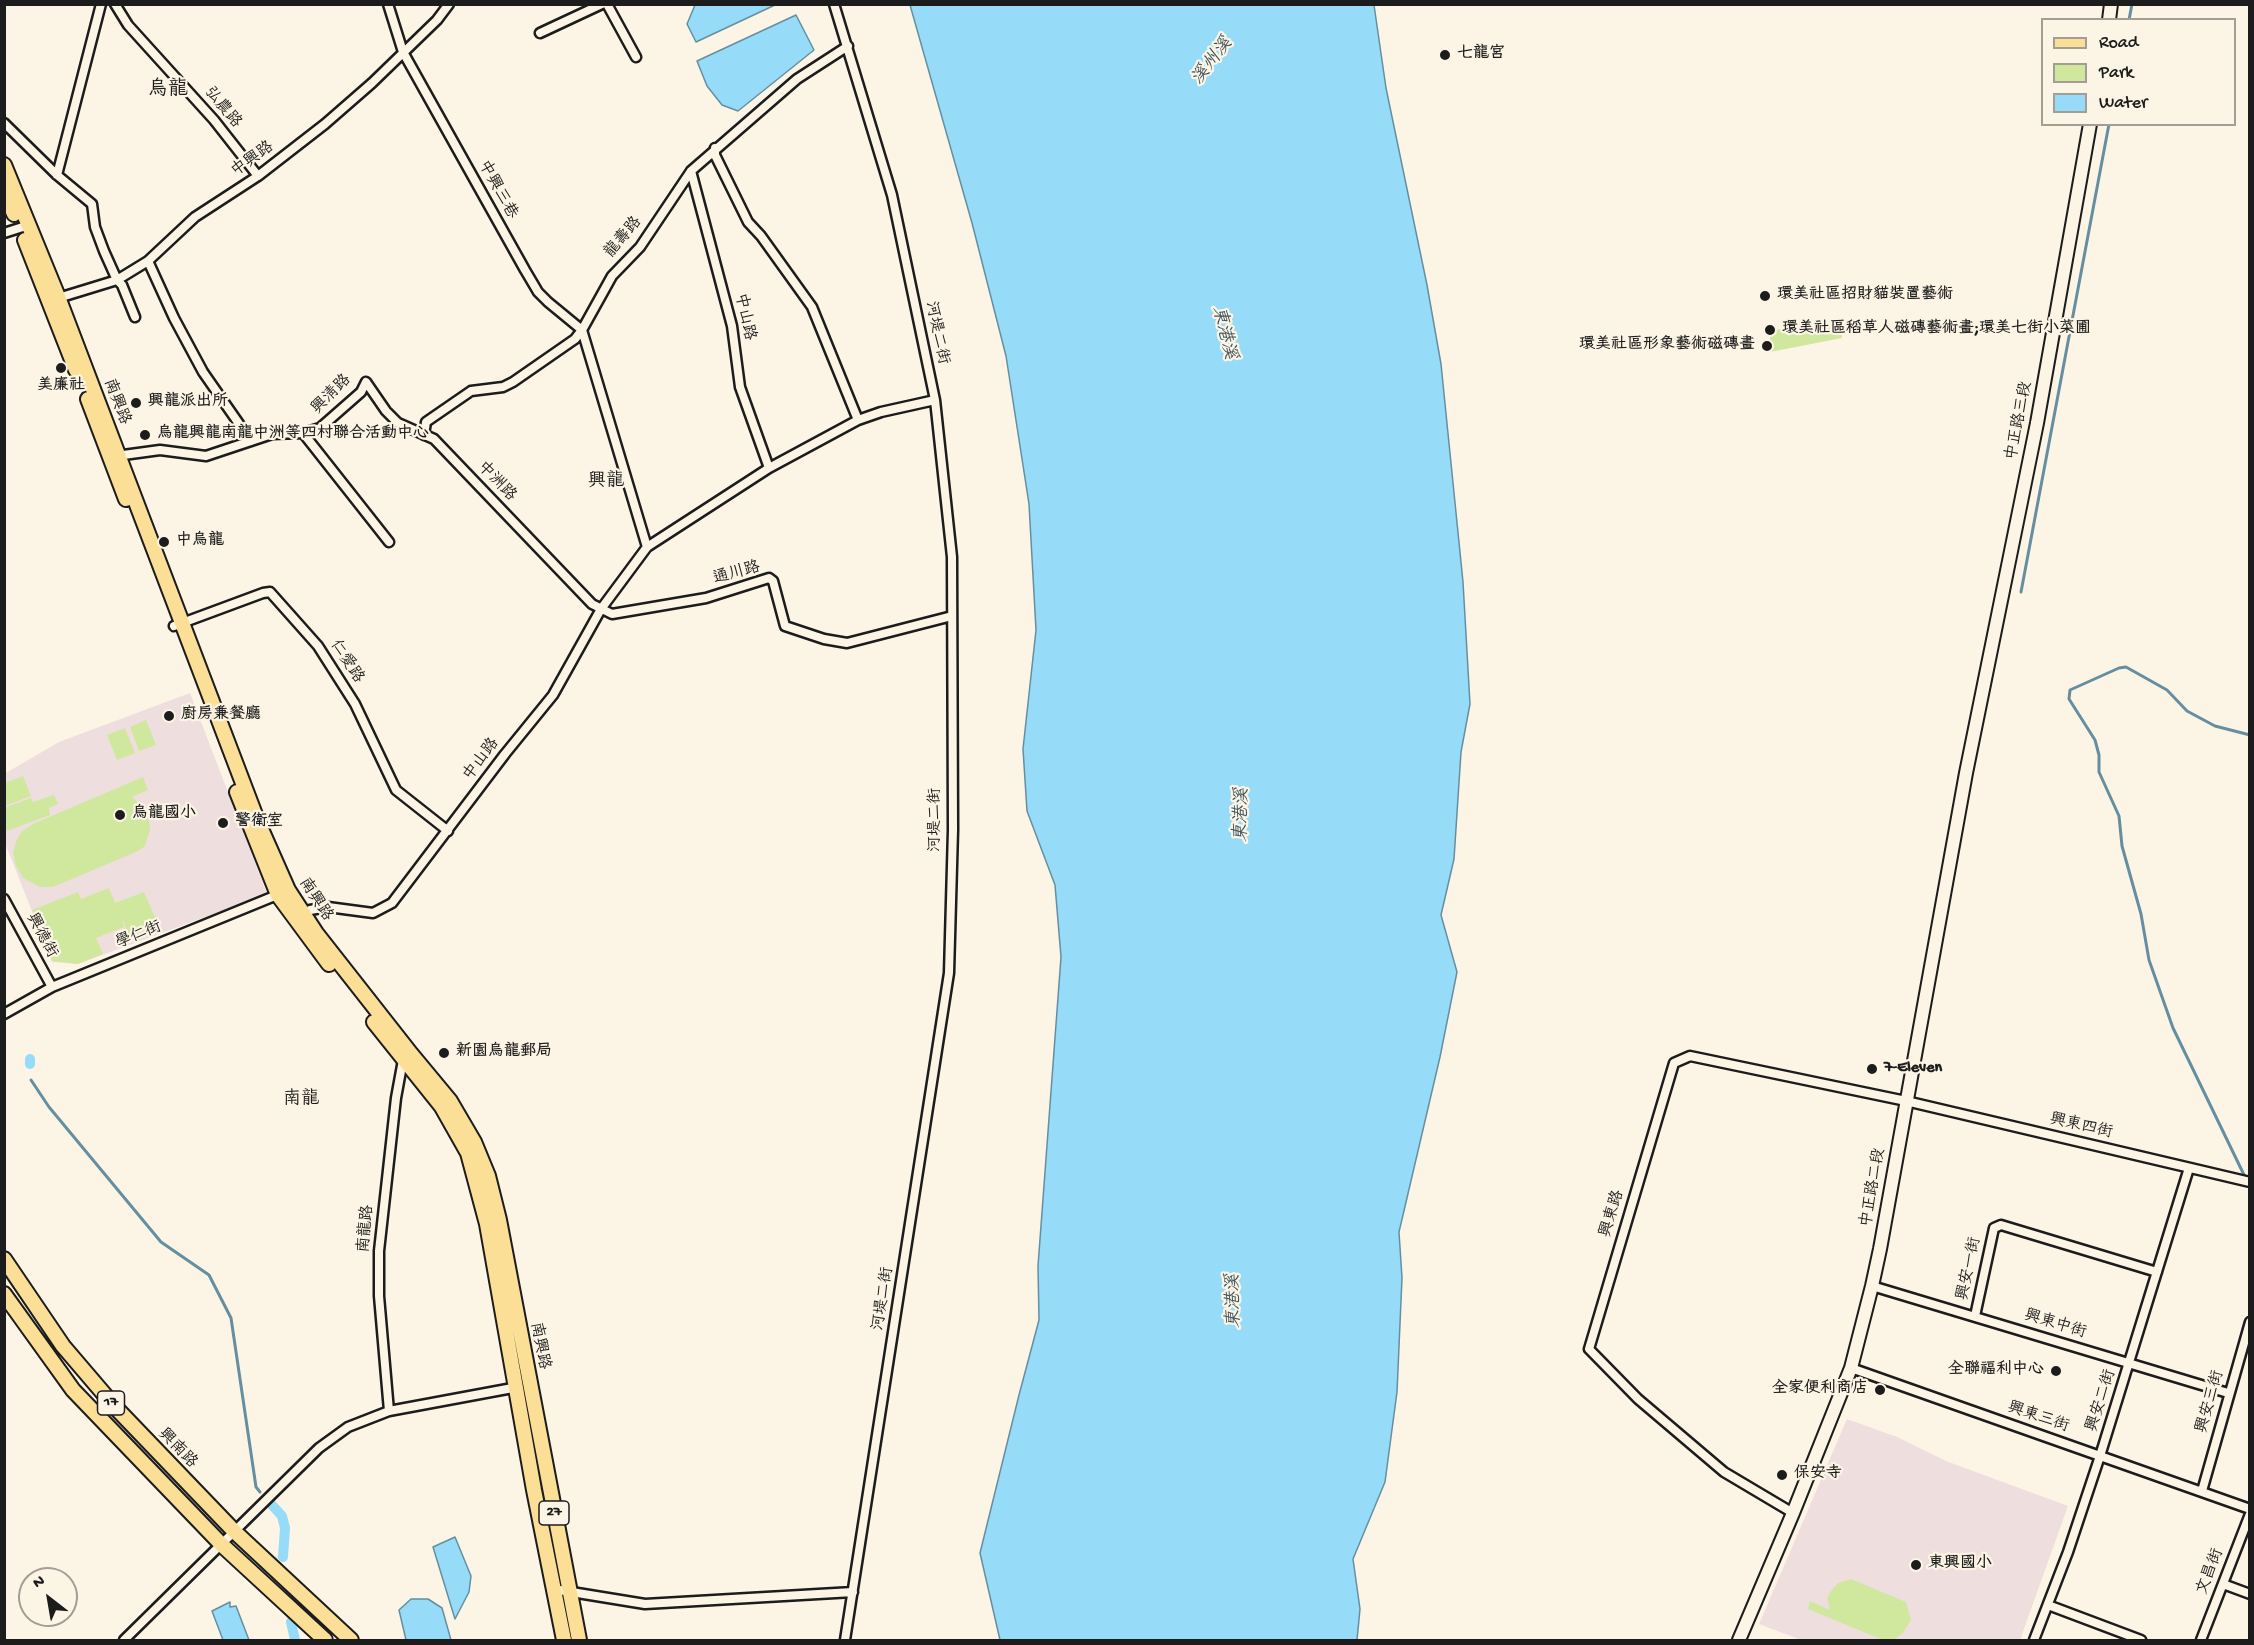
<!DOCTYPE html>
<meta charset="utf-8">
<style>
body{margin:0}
#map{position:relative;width:2254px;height:1645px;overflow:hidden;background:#fcf5e5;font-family:"Gochi Hand",sans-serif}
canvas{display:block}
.frame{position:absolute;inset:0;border:6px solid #1c1c1c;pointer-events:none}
.legend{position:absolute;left:2041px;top:18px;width:195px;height:108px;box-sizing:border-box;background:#fcf5e5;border:2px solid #a29e95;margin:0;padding:8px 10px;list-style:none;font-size:18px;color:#1c1c1c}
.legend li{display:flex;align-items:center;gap:12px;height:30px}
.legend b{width:30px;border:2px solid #a29e95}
.north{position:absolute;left:18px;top:1567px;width:60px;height:60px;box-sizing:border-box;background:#fcf5e5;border:2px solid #a29e95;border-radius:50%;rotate:329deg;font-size:16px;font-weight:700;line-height:24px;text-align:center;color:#1c1c1c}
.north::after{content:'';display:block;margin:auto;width:21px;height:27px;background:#1c1c1c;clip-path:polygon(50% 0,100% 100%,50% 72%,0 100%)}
</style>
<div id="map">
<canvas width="2254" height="1645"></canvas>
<div class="frame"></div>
<ul class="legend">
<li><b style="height:8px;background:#fbdf96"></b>Road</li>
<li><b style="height:16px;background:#cfe89e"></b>Park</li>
<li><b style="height:16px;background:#96dbf8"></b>Water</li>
</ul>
<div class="north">N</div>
</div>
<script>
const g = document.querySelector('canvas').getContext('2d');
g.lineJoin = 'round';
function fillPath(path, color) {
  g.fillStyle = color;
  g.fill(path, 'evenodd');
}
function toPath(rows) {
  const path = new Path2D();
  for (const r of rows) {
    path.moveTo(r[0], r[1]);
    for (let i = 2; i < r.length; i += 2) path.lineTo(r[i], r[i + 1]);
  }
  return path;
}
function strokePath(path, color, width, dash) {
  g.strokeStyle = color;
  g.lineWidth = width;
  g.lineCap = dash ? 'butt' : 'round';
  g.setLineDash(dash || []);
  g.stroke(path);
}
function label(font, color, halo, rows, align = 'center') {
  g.font = font + ' "Gochi Hand","LXGW WenKai TC",sans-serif';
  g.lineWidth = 4.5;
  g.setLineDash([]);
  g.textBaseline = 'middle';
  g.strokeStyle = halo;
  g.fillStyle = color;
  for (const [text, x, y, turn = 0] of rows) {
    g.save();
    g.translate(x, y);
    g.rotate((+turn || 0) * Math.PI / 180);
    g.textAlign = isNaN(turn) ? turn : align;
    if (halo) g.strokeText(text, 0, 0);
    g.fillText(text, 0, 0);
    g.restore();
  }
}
const built = toPath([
 [190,693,267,894,78,964,52,962,5,843,4,774,59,742],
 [1847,1419,1897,1437,1946,1461,2068,1506,2020,1640,1801,1640,1759,1624]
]);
const green = toPath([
 [1840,324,1842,338,1770,352,1770,330],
 [146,720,156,745,139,751,130,727],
 [125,728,135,753,117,760,107,735],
 [23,776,31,796,5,806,5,783],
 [143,777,148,790,132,797,141,805,149,819,150,829,145,846,138,851,53,887,40,887,23,878,16,866,13,853,16,841,22,831,35,823],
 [54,795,58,804,49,808,50,815,7,831,4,824,5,810,7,807,31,798,33,802],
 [109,888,115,903,144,892,160,929,131,941,121,916,124,927,96,938,103,954,78,964,52,961,32,910,78,892,81,899],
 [1851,1579,1906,1602,1911,1620,1902,1634,1895,1639,1898,1640,1883,1640,1808,1609,1810,1601,1830,1610,1827,1598,1831,1591,1838,1583]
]);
const water = toPath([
 [695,5,695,4,775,5,696,42,687,24,695,5],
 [910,5,1374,5,1386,88,1427,285,1441,364,1463,582,1470,704,1461,752,1454,859,1441,915,1457,972,1440,1057,1399,1232,1402,1278,1397,1392,1385,1482,1353,1559,1360,1609,1357,1640,1000,1640,980,1553,1019,1395,1039,1320,1038,1266,1061,957,1055,885,1027,811,1023,749,1036,630,1029,504,1006,356,972,223,910,5],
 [796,15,814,50,738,111,722,105,707,86,697,61,796,15],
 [455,1537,471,1576,469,1592,455,1619,433,1547,455,1537],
 [411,1599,428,1599,442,1608,451,1640,406,1640,399,1610,411,1599],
 [230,1602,230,1607,236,1606,249,1640,223,1640,212,1611,230,1602]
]);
const stream = toPath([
 [2129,20,2132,4],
 [2021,592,2109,124],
 [31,1080,49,1107,161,1242,209,1275,231,1318,256,1487,260,1492],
 [2246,1179,2173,1028,2149,960,2141,914,2122,846,2119,816,2099,772,2099,755,2095,740,2069,699,2070,690,2119,668,2126,667,2167,690,2187,711,2215,726,2250,735]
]);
const canal = toPath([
 [30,1059,30,1064],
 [272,1505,282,1516,285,1528,283,1557],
 [286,1587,287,1594],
 [291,1622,295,1640]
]);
const street = toPath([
 [115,4,128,25,214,120,258,176],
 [388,4,403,52,525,270,538,292,548,302,582,330,647,547],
 [607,4,636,57],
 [834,4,892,195,935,400,952,557,953,830,949,973,845,1640],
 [540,33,602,4],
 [4,123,57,175,92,204,95,227,104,251,117,280,122,285,135,317],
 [715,148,715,155,748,222,761,236,812,307,858,420,881,412,935,400],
 [691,171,732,326,740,387,769,468],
 [57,175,101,4],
 [4,233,29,225],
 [148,261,174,318,203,372,251,441],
 [55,299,117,280,148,261,195,217,258,176,325,124,372,83,437,20,449,4],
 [303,433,389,542],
 [424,435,426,422,471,391,503,387,513,382,575,339,582,330,612,276,640,247,691,171,797,79,848,46],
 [116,456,160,450,206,456,272,434,303,433,320,428,361,392,366,382,386,411,398,423,434,439,592,604,612,614,706,598,769,578,773,581,785,626,824,639,847,643,952,616],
 [174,626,263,593,270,592,318,646,355,704,396,790,448,831],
 [4,899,52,987],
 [301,917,310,910,328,907,373,913,392,903,505,754,553,695,601,609,647,547,769,468,858,420],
 [4,1014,52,987,282,893],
 [1872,1286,2228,1393],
 [1975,1316,1994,1228,2001,1225,2157,1272],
 [1851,1368,2250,1509],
 [389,1411,379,1296,379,1251,396,1098,403,1060,405,1058],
 [2202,1491,2250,1322],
 [1793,1513,1724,1472,1638,1399,1589,1349,1674,1063,1690,1056,1906,1101,2250,1182],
 [2223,1584,2250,1594],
 [553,1589,645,1604,853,1592],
 [2048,1605,2141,1640],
 [124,1640,319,1448,348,1427,389,1411,518,1387],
 [2034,1640,2068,1552,2100,1456,2189,1168],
 [2201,1640,2250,1514]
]);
const secondary = toPath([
 [2109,20,2111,4],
 [1739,1640,1793,1513,1851,1368,1872,1286,1880,1249,1966,773,2037,423,2090,124]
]);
const primary = toPath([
 [4,165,58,297,257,820,288,890,316,933,411,1054,450,1101,474,1142,488,1176,499,1220,579,1640],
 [4,191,14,214],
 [25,240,76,370],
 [88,399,126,499],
 [237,792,278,895,329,964],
 [374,1022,442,1107,468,1153,487,1224,534,1490,564,1640],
 [4,1259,63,1346,116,1408,235,1532,351,1640],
 [4,1294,73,1390,222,1545,325,1640]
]);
const markers = [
 [1445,55,6,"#1c1c1c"],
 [1765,296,6,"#1c1c1c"],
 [1770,330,6,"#1c1c1c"],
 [1767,346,6,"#1c1c1c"],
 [61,368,6,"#1c1c1c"],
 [136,403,6,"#1c1c1c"],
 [145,435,6,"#1c1c1c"],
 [164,542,6,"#1c1c1c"],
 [169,716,6,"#1c1c1c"],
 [120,815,6,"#1c1c1c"],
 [223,823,6,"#1c1c1c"],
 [444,1053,6,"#1c1c1c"],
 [1872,1069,6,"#1c1c1c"],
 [2056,1371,6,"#1c1c1c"],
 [1880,1390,6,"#1c1c1c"],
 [1782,1475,6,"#1c1c1c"],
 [1916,1565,6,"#1c1c1c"]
];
const shields = [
 [111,1403,27],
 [554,1513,30]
];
const shieldNames = [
 ["17",111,1403],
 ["27",554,1513]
];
const poiNames = [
 ["七龍宮",1457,55],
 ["環美社區招財貓裝置藝術",1777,296],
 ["環美社區稻草人磁磚藝術畫;環美七街小菜圃",1782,330],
 ["環美社區形象藝術磁磚畫",1755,346,"right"],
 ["美廉社",61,387,"center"],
 ["興龍派出所",148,403],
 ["烏龍興龍南龍中洲等四村聯合活動中心",157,435],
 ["中烏龍",176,542],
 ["廚房兼餐廳",181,716],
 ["烏龍國小",132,815],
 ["警衛室",235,823],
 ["新園烏龍郵局",456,1053],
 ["7-Eleven",1884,1069],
 ["全聯福利中心",2044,1371,"right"],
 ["全家便利商店",1868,1390,"right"],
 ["保安寺",1794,1475],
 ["東興國小",1928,1565]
];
const streetNames = [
 ["弘農路",222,108,50],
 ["中興路",253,160,-36],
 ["中興三巷",497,190,61],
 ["龍壽路",624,238,-50],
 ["中山路",744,317,78],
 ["河堤二街",936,333,78],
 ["興清路",332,395,-45],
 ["南興路",116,402,69],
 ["中正路三段",2020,421,-79],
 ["中洲路",496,482,46],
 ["通川路",737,574,-15],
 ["仁愛路",346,662,57],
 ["中山路",482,760,-53],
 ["河堤二街",937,820,-90],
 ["南興路",315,900,57],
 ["興德街",41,936,62],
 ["學仁街",139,936,-22],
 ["興東四街",2081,1127,13],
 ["中正路二段",1874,1188,-80],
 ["興東路",1613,1214,-73],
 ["南龍路",367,1229,-85],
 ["興安一街",1970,1269,-78],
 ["河堤二街",884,1299,-81],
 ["興東中街",2055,1325,17],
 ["南興路",539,1346,79],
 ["興安二街",2102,1401,-72],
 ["興安三街",2211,1402,-74],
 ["興東三街",2038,1418,19],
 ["興南路",177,1449,46],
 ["文昌街",2211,1572,-69]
];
const waterNames = [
 ["溪州溪",1213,62,-52],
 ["東港溪",1223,333,76],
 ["東港溪",1243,815,-89],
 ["東港溪",1235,1301,-91]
];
const neighbourhoodNames = [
 ["興龍",606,482],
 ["南龍",301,1100]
];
const quarterNames = [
 ["烏龍",168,91]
];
fillPath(built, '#efdede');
fillPath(green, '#cfe89e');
fillPath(water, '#96dbf8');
strokePath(water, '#658fa0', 1.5);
strokePath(stream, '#658fa0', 3);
strokePath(canal, '#96dbf8', 10);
strokePath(street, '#1c1c1c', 13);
strokePath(secondary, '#1c1c1c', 16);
strokePath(primary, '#1c1c1c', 18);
strokePath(street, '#fcf5e5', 8);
strokePath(secondary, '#fcf5e5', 12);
strokePath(primary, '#fbdf96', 14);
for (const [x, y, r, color] of markers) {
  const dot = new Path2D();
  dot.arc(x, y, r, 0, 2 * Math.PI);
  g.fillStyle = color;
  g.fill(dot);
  strokePath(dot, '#fcf5e5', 2);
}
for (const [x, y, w] of shields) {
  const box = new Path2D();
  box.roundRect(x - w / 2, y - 12, w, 24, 4.5);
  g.fillStyle = '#fcf5e5';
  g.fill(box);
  strokePath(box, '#1c1c1c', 1.5);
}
label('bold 15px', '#1c1c1c', null, shieldNames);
label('bold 16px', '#1c1c1c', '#fcf5e5', poiNames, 'left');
label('16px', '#1c1c1c', '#fcf5e5', streetNames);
label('italic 18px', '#41555e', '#fcf5e5', waterNames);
label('18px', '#1c1c1c', '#fcf5e5', neighbourhoodNames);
label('20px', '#1c1c1c', '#fcf5e5', quarterNames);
</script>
